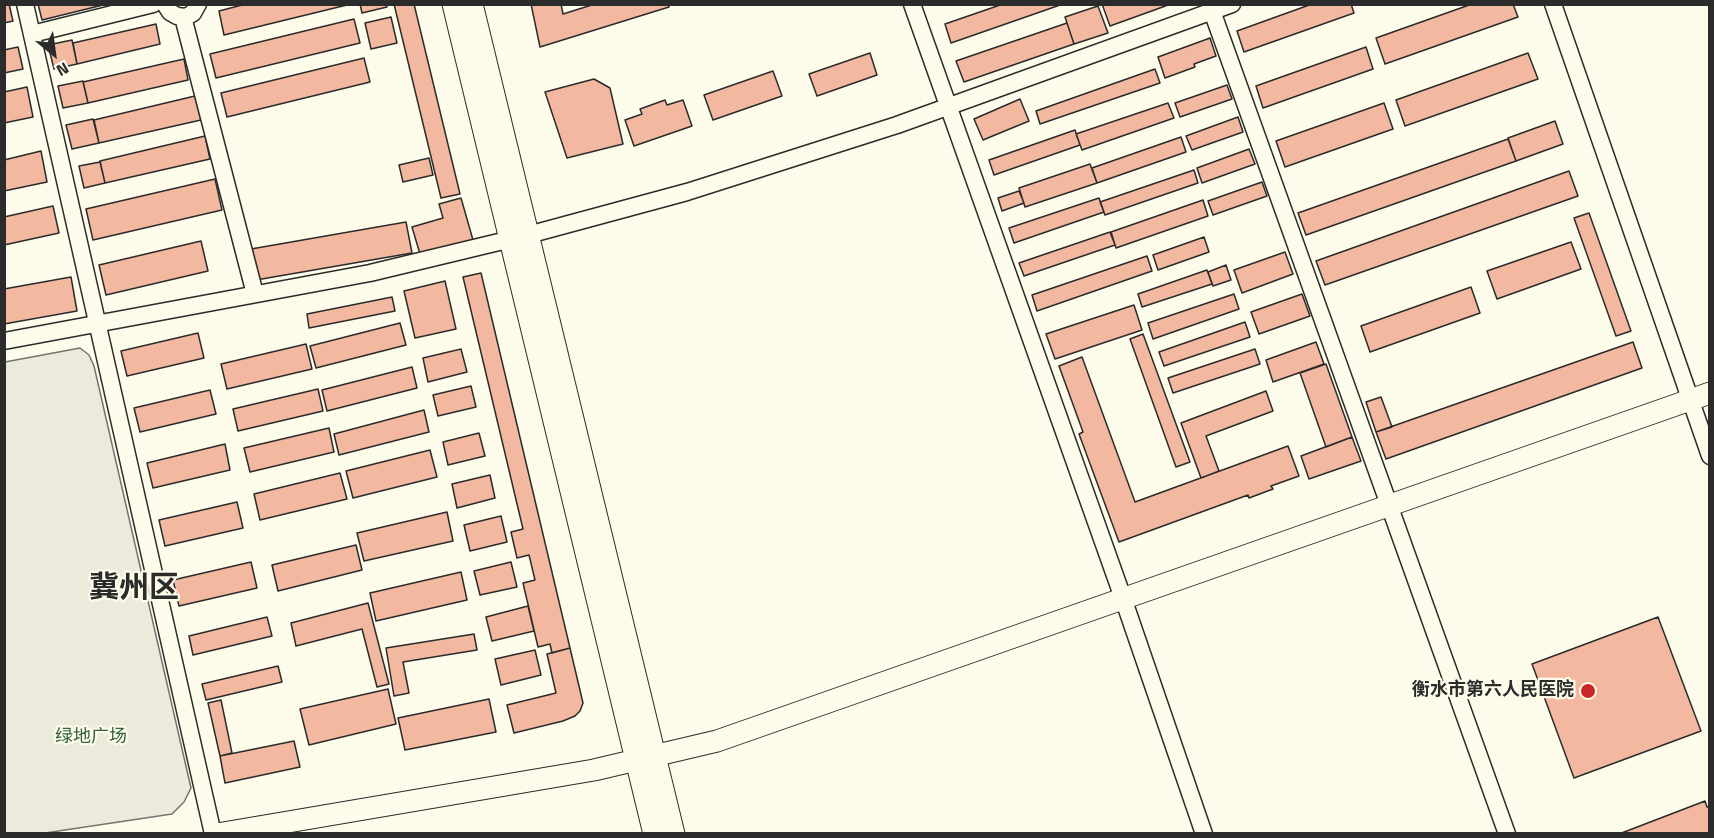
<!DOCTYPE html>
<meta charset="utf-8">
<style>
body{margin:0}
#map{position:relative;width:1714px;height:838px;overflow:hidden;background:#fdfbea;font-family:"Titillium Web",sans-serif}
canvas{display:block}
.frame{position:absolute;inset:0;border:6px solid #2b2b2b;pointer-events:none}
.north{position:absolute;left:24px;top:24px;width:60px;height:60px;-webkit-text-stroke:4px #fdfbea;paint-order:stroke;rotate:151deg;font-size:16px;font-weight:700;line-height:24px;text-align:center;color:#2b2b2b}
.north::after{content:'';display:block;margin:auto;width:21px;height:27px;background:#2b2b2b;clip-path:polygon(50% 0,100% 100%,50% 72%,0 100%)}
</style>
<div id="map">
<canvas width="1714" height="838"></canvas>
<div class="frame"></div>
<div class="north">N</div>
</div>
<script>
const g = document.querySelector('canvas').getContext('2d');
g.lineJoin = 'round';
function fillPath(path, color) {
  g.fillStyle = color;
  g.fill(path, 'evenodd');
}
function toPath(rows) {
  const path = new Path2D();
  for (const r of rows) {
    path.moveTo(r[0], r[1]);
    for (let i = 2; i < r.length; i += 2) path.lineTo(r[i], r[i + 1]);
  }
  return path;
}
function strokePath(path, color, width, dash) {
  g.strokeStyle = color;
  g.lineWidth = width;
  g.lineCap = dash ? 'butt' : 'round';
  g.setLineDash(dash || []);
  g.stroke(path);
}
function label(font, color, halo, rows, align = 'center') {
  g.font = font + ' "Titillium Web","Noto Sans SC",sans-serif';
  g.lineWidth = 4.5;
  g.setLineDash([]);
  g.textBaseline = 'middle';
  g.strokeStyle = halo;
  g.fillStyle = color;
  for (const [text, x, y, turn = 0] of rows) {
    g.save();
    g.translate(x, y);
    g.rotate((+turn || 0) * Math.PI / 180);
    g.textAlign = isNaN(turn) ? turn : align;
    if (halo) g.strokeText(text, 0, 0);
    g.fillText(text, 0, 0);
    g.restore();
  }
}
const green = toPath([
 [80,348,89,355,94,366,191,788,184,802,172,814,45,833,5,833,5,362,80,348]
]);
const building = toPath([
 [4,4,9,4,13,21,4,23,4,4],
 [38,4,107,4,42,20,38,4],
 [246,4,351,4,224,35,219,11,246,4],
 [360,4,386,4,387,7,362,13,360,4],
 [394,4,414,4,460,194,441,198,394,4],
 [531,4,561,4,563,14,595,4,668,4,669,7,540,47,531,4],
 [1003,4,1063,4,951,43,945,24,1003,4],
 [1102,4,1171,4,1110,26,1102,4],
 [1312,4,1351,4,1354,13,1244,52,1237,31,1312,4],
 [1472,4,1513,4,1518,17,1385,64,1376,38,1472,4],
 [1098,6,1108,33,1074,44,1065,17,1098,6],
 [391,17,397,43,371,49,365,23,391,17],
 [354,19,360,43,216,78,210,54,354,19],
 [1067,23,1074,44,964,82,956,61,1067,23],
 [156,24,160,44,77,64,73,43,156,24],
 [1210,38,1216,56,1194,64,1195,67,1165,78,1158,57,1210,38],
 [72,40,77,64,54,69,48,45,72,40],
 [18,47,23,69,4,73,4,50,18,47],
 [1366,47,1373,69,1263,108,1256,86,1366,47],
 [870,53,877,75,817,96,809,74,870,53],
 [1528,53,1538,79,1405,126,1396,100,1528,53],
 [364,58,370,82,227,117,221,93,364,58],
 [184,59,188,80,88,103,83,82,184,59],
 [1155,69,1160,83,1040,124,1036,111,1155,69],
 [773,71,782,96,713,120,704,95,773,71],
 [594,79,610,88,623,144,567,158,545,92,594,79],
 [83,81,88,103,63,108,58,86,83,81],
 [1227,85,1232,99,1180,117,1175,103,1227,85],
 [27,87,33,117,4,123,4,92,27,87],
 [195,96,201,120,99,143,94,120,195,96],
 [1020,99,1029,121,983,140,974,119,1020,99],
 [665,100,667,105,683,100,692,126,634,146,625,120,642,114,640,109,665,100],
 [1168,103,1174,118,1082,150,1076,134,1168,103],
 [1384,103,1393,129,1285,167,1276,141,1384,103],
 [1238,117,1243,132,1192,150,1186,136,1238,117],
 [93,119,99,143,72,149,66,125,93,119],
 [1555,121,1563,144,1516,161,1508,138,1555,121],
 [1075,130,1080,145,994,175,989,160,1075,130],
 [205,136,210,159,105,183,100,161,205,136],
 [1181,137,1186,152,1097,183,1092,168,1181,137],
 [1508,139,1516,161,1306,235,1298,213,1508,139],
 [1249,149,1255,164,1202,183,1197,168,1249,149],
 [41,151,47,182,4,191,4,160,41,151],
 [429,158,433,175,403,182,399,165,429,158],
 [100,162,105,183,84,188,79,166,100,162],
 [1090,164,1097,183,1025,207,1019,188,1090,164],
 [1194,170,1198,183,1105,215,1100,202,1194,170],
 [1569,171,1578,196,1325,285,1316,261,1569,171],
 [215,179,222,210,93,240,86,209,215,179],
 [1262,182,1267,196,1213,215,1208,201,1262,182],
 [1019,191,1024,203,1002,211,998,198,1019,191],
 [461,198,473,240,420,254,412,227,443,218,439,204,461,198],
 [1099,198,1104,212,1014,243,1009,228,1099,198],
 [1203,200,1208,216,1116,248,1111,232,1203,200],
 [53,206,59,233,4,245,4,217,53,206],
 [1589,213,1631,331,1616,336,1574,218,1589,213],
 [406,222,412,253,256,280,251,249,406,222],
 [1110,232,1115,245,1024,276,1019,263,1110,232],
 [1204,237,1209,252,1158,270,1153,255,1204,237],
 [201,241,208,271,106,295,99,265,201,241],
 [1571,242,1581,269,1497,299,1487,271,1571,242],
 [1285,252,1293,274,1242,293,1234,270,1285,252],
 [1147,256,1152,271,1037,311,1032,295,1147,256],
 [1226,265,1231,280,1213,286,1208,272,1226,265],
 [1207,270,1212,284,1142,307,1138,294,1207,270],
 [481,273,570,648,552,653,550,644,538,647,523,583,535,580,529,555,517,558,511,532,523,529,463,277,481,273],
 [71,277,77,311,4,324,4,289,71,277],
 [445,281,456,329,415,338,404,291,445,281],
 [1471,287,1480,313,1370,352,1361,326,1471,287],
 [1234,294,1239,309,1153,339,1148,323,1234,294],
 [1302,294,1310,316,1259,334,1251,312,1302,294],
 [392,297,395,311,309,328,307,314,392,297],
 [1134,305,1142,330,1055,359,1046,334,1134,305],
 [1245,322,1250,337,1164,366,1159,352,1245,322],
 [400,323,406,345,316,368,310,346,400,323],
 [198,333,204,358,127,376,121,351,198,333],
 [1143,334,1190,462,1176,467,1130,339,1143,334],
 [1316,342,1324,364,1273,382,1266,360,1316,342],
 [1633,342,1642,368,1386,459,1376,432,1633,342],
 [306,344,312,369,227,389,221,364,306,344],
 [461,349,467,372,428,382,423,358,461,349],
 [1255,349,1260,364,1173,393,1168,378,1255,349],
 [1082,357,1135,502,1288,446,1299,476,1271,486,1273,489,1249,498,1248,495,1119,542,1079,434,1083,432,1059,366,1082,357],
 [1326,364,1352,437,1326,447,1300,373,1326,364],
 [412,367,417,388,327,411,322,390,412,367],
 [471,386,476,407,438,416,433,395,471,386],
 [318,389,323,411,238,431,233,409,318,389],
 [210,390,216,414,140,432,134,408,210,390],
 [1266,391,1273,411,1206,436,1219,471,1201,478,1181,423,1266,391],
 [1381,397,1392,427,1376,432,1366,402,1381,397],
 [424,410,429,432,339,455,334,434,424,410],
 [329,428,334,452,250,472,244,448,329,428],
 [479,433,485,456,448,465,443,442,479,433],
 [1352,437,1361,461,1309,479,1301,456,1352,437],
 [225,444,230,470,153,488,147,463,225,444],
 [430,450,437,477,353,498,346,471,430,450],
 [340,473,347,499,260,520,254,494,340,473],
 [490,475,495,498,457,508,452,484,490,475],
 [237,502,243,528,165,546,159,520,237,502],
 [447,512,453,541,364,561,357,533,447,512],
 [501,516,507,542,470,551,464,525,501,516],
 [356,545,362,570,278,591,272,565,356,545],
 [251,562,257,588,179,606,173,580,251,562],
 [511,562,517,587,480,595,474,571,511,562],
 [461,572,467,600,376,621,370,593,461,572],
 [368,603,389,684,377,687,362,629,296,646,291,623,368,603],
 [528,606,534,631,492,641,486,617,528,606],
 [267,617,272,636,193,655,189,636,267,617],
 [1658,617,1701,731,1574,778,1532,664,1658,617],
 [474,634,477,650,403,662,409,693,394,696,386,648,474,634],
 [570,648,583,703,580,711,575,716,563,721,514,733,507,705,556,693,547,654,570,648],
 [535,650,541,675,501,685,495,659,535,650],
 [278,666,282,682,206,700,202,684,278,666],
 [388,689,396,724,309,745,300,709,388,689],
 [489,699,496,732,405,750,398,718,489,699],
 [221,700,232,753,220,756,208,703,221,700],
 [294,741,300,767,225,783,220,756,294,741],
 [1705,801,1707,807,1710,806,1710,834,1619,834,1705,801]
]);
const minor = toPath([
 [25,4,213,834],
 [165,4,170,12,177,16,186,17,193,13,198,4],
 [912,4,1123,598,1204,834],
 [1553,4,1710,456],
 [1212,11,1507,834],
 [183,17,255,294],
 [32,34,153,4],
 [4,341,370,273,528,235,687,192,897,125,1232,4]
]);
const major = toPath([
 [453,4,654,834],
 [472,4,674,834],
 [217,834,594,770,717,741,1710,393]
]);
const markers = [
 [1588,691,8,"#c62828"]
];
const poiNames = [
 ["衡水市第六人民医院",1574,691]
];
const parkNames = [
 ["绿地广场",91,738]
];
const townNames = [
 ["冀州区",134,590]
];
fillPath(green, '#ecebdb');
strokePath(green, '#74746e', 1.5);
fillPath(building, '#f2b8a0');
strokePath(building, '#2b2b2b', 1.5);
strokePath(minor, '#2b2b2b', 19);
strokePath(major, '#2b2b2b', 23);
strokePath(minor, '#fdfbea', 16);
strokePath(major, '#fdfbea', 21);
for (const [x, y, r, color] of markers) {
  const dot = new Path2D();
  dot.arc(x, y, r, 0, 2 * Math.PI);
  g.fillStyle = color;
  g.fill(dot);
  strokePath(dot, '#fdfbea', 2);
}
label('bold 18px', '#2b2b2b', '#fdfbea', poiNames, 'right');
label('18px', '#34623c', '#fdfbea', parkNames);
label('bold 30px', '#2b2b2b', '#fdfbea', townNames);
</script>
